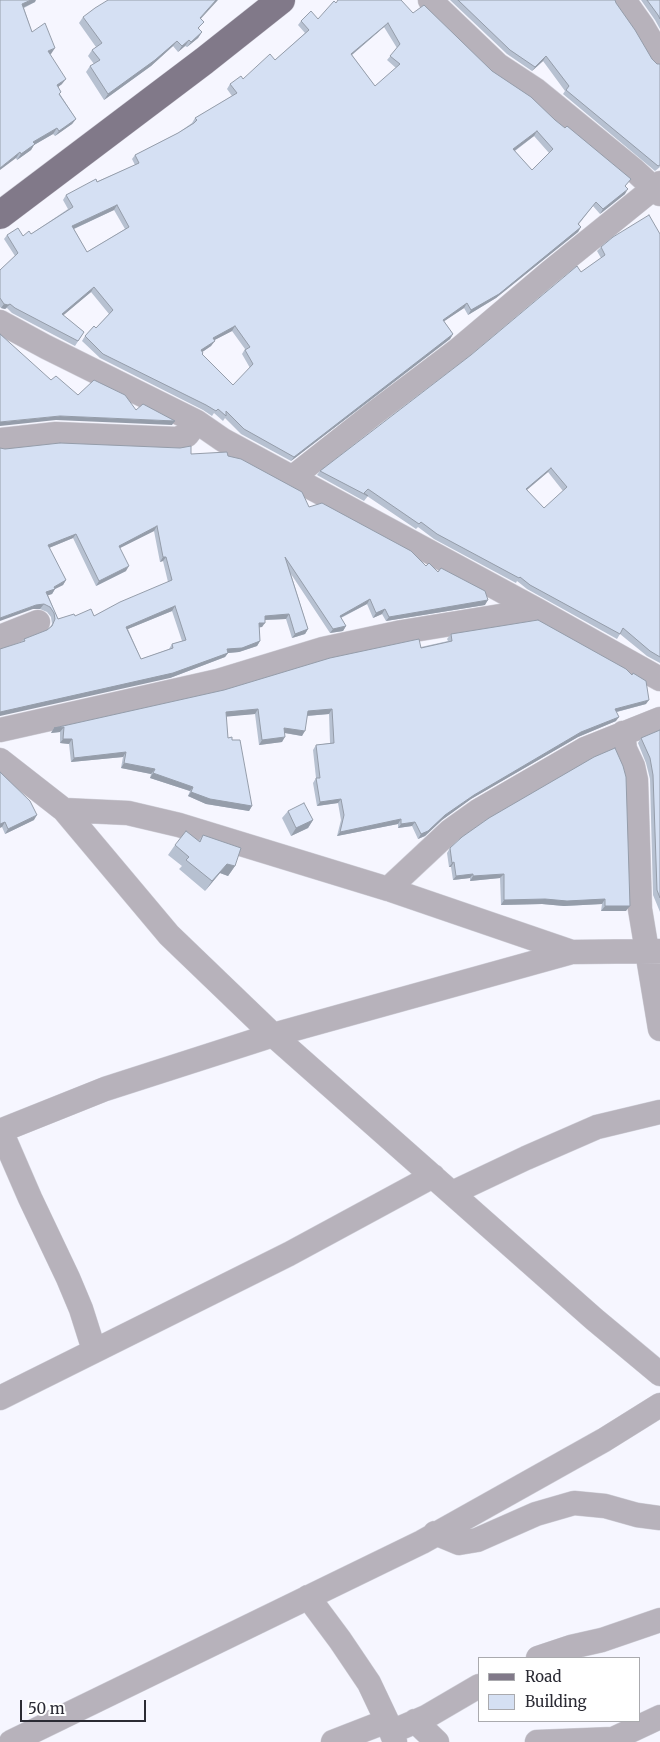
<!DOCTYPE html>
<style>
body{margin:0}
#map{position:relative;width:660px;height:1742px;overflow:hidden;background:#f6f6ff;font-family:Merriweather,serif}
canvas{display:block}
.legend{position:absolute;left:478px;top:1657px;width:162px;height:65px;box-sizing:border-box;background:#fff;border:1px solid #aaaaae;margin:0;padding:6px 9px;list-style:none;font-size:15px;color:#2b2b34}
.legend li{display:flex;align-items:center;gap:10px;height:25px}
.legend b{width:25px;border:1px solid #aaaaae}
.scale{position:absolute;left:20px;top:1700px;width:126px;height:22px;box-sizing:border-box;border:2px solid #2b2b34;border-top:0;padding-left:6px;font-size:15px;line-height:18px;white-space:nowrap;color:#2b2b34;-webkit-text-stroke:4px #fff;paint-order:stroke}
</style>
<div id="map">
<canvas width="660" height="1742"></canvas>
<ul class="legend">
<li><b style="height:6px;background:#817989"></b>Road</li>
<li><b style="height:14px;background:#d5e0f3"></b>Building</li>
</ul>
<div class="scale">50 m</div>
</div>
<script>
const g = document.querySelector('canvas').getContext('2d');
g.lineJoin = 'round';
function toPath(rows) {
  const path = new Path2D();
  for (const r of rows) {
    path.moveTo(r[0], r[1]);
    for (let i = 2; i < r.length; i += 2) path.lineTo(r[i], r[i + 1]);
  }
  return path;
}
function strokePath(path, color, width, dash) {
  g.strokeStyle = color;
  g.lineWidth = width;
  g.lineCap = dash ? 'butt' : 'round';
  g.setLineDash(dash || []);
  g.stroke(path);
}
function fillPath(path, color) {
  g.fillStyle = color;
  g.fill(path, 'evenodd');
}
const minor = toPath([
 [430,0,498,65,536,90,634,170,660,194],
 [624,0,643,27,660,56],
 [0,322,46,347,197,422,223,440,537,610,660,679],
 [0,440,56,434,177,439,187,435,197,422],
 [293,477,373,414,459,349,550,272,660,183],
 [0,637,38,622],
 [0,730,218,681,323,649,402,632,537,610],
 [623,733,625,749,633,766,636,780,640,909,660,1029],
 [0,760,64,810,169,935,273,1035,594,1319,660,1374],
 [64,810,128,813,179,825,388,889,572,952],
 [388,889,450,831,478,811,585,749,660,719],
 [0,1131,105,1089,273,1035,572,952,660,951],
 [1,1131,30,1198,68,1278,81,1309,94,1350],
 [452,1193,526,1158,597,1127,660,1112],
 [0,1398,289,1254,433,1176],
 [435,1533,459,1543,477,1540,536,1514,574,1503,605,1506,637,1515,660,1518],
 [308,1597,340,1640,369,1683,387,1721,395,1742],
 [538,1658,571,1647,602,1640,660,1620],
 [415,1721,437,1742],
 [391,1732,426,1717,479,1686],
 [11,1742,422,1542,604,1440,660,1405],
 [333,1742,387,1721],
 [537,1742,613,1739,660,1717]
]);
const major = toPath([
 [0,215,204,61,281,0]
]);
const wall = toPath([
 [0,0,35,2,24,8,32,32,51,54,50,54,62,84,58,87,60,94,76,119,72,124,55,136,53,134,34,145,31,150,17,160,16,158],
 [450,0,615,0,660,167,655,171,563,94,565,91,543,61,532,71,507,54],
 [641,0,660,0,660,29,655,20],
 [336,3,413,13,492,71,631,179,625,186,625,194,600,214,593,206,579,224,581,227,578,232,496,298,468,315,464,308,444,321,453,334,450,339,291,461,241,434,225,418,223,421,214,413,212,416,203,410,100,358,82,341,85,336,96,328,109,314,91,292,63,315,84,332,75,346,12,313,7,308,5,309,1,308,0,307,0,270,15,256,4,239,7,235,23,236,31,234,68,209,63,200,66,195,135,165,132,159,135,155,178,133,192,123,195,118,232,96,227,89,230,84,243,79,275,60,305,33,298,25,301,21,318,19],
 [384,27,397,48,387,60,396,68,375,86,352,55],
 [534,136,549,153,532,170,515,151],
 [114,210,125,229,87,252,74,229],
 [232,331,245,349,242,354,250,368,233,385,202,354,202,352,211,346,214,340],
 [83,17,201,19,199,29,202,32,198,38,187,47,185,46,178,52,173,46,151,66,104,100,86,72,90,66,94,64,88,56,92,50,96,47,79,23],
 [660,234,660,663,647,656,620,634,617,639,527,589,517,581,516,583,434,539,418,527,416,529,367,496,368,496,364,501,317,475,320,471,581,272,601,258,597,251,601,247],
 [548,472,563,491,544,508,527,490],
 [5,449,191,454,228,456,309,507,438,572,485,605,386,621,382,614,373,618,367,604,341,618,346,626,343,631,330,633,291,574,308,629,305,634,292,638,286,619,265,620,262,627,259,627,260,641,257,646,239,652,228,653,225,657,170,678,21,642,24,639,47,630,50,627,52,624,51,617,47,612,40,609,33,609],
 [154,531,160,562,163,561,168,582,94,616,75,616,58,619,48,595,52,594,55,589,63,585,66,580,49,548,73,538,96,586,126,571,120,548],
 [172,611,182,641,172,644,169,649,141,659,128,629],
 [451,634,646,704,617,712,616,721,578,737,471,799,442,820,425,836,418,839,412,826,398,828,398,824,337,836,341,820,338,803,317,806,313,783,316,778,313,750,316,745,330,743,329,714,307,716,302,736,284,733,282,742,259,745,255,714,226,716,228,738,232,740,252,806,249,811,206,804,188,796,190,791,150,778,151,774,121,768,123,757,71,762,69,744,60,743,60,732,51,733,54,728,448,641,447,639],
 [660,730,660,912,653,895,650,779,646,763,638,743,641,738],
 [0,772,34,820,5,834,2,827],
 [288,811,313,820,308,828,291,836,282,818],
 [489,818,626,911,601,911,602,904,564,906,542,904,501,905,500,878,470,881,470,878,453,880,451,867,449,867,447,853,450,848],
 [203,835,235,866,228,876,220,873,205,891,179,869,182,866,168,855,175,845,198,841]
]);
const shadedWall = toPath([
 [31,0,36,0,35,2,18,10,22,4],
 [216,0,218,0,196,24,200,18],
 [388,23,384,27,348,58,351,54],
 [202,32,198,38,187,47,191,42],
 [189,40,185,46,178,52,182,46],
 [177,41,173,46,151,66,104,100,108,94],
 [55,48,51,54,44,57,48,51],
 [546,56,543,61,532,71,535,67],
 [66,79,62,84,53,91,57,85],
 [76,119,72,124,55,136,59,131],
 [57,128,53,134,34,145,31,150,17,160,21,154,33,142],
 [537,131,534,136,510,154,513,149],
 [20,152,16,158,0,170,0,168],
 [628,189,625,194,600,214,603,209],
 [117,205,114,210,69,231,72,226],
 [581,227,578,232,496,298,468,315,471,310],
 [94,287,91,292,59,319,62,314],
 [467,303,464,308,440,324,443,320],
 [4,304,10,304,5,309,1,308],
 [235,326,232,331,209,343,213,338],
 [453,334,450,339,291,461,294,457],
 [215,341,211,346,198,355,201,350],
 [60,416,175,421,172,425,56,420,0,426,0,422,2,422],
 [551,468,548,472,523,493,526,489],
 [157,526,154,531,116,550,119,546],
 [76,534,73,538,44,550,48,545],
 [163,557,166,557,163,561,160,562],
 [129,566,126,571,96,586,99,581],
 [66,580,63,585,55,589,52,594,43,597,46,592],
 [370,599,367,604,336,620,340,616],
 [488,600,485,605,386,621,389,617],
 [44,604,40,609,33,609,0,621,0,618,36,605],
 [175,606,172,611,123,631,126,627],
 [385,609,382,614,373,618,376,613],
 [289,614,286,619,262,620,265,616],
 [259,623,265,623,262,627,256,628],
 [346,626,343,631,330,633,333,629],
 [308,629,305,634,292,638,295,634],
 [260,641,257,646,239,652,228,653,225,657,170,678,0,716,0,712,227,649],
 [649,700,646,704,612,713,615,709],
 [258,709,255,714,223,717,226,712],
 [332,709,329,714,305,716,308,711],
 [619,717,616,721,578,737,471,799,442,820,425,836,418,839,421,834,445,815,474,795,581,732],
 [64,727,60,732,51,733,54,728],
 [284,728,305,731,302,736,280,732],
 [285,737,282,742,259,745,262,740],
 [63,739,72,739,69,744,60,743],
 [126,752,123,757,71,762,74,758],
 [124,763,155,769,151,774,121,768],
 [153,773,193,787,190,791,150,778],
 [191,792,252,806,249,811,206,804,188,796],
 [341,799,338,803,317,806,320,802],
 [37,815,34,820,5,834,8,829],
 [401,819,398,824,337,836,340,832],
 [313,820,308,828,291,836,296,828],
 [5,822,2,827,0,828,0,824],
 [415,822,412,826,398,828,401,824],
 [454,862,451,867,449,867,452,863],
 [227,864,235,866,228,876,220,873,205,891,212,881],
 [473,874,470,878,453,880,456,876],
 [504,874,500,878,470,881,473,876],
 [545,899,605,899,602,904,564,906,542,904,501,905,504,900],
 [605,906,630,906,626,911,601,911]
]);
const building = toPath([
 [0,0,31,0,22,4,32,32,45,23,55,48,48,51,66,79,57,85,61,92,59,94,76,119,59,131,57,128,33,142,35,144,21,154,20,152,0,168,0,0],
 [108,0,216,0,200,18,204,22,198,28,202,32,191,42,189,40,182,46,177,41,155,60,108,94,90,66,100,60,92,50,102,43,83,17,95,8,108,0],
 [338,0,401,0,413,13,424,5,492,71,531,97,555,120,565,128,567,126,631,179,625,186,628,189,603,209,596,202,578,224,581,227,499,294,471,310,467,303,443,320,453,334,294,457,244,429,226,411,226,416,218,409,216,411,206,405,103,354,85,336,94,326,96,328,113,310,94,287,62,314,84,332,78,341,15,308,10,304,8,305,4,304,0,298,0,270,18,253,7,235,18,228,23,236,29,231,31,234,73,207,66,195,96,179,97,182,139,163,135,155,178,133,194,123,197,120,195,118,237,93,230,84,241,76,243,79,270,54,275,60,309,30,301,21,311,11,318,19,334,1,336,3,338,0],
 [388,23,400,44,390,56,400,64,375,86,351,54,388,23],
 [537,131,553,149,532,170,513,149,537,131],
 [117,205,129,227,87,252,72,226,117,205],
 [235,326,250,347,245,350,253,364,233,385,202,354,203,353,201,350,215,341,213,338,235,326],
 [458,0,615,0,616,3,635,30,652,59,657,64,660,64,660,165,658,166,566,90,569,86,546,56,535,67,510,50,458,0],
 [647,0,660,0,660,19,658,15,647,0],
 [649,215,660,234,660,657,650,651,623,628,620,634,530,585,520,577,519,578,437,534,421,522,419,524,368,489,364,493,368,496,320,471,471,355,577,266,581,272,605,255,601,247,613,237,649,215],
 [551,468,567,487,544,508,526,489,551,468],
 [0,334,51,380,56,376,78,395,94,380,125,395,136,410,143,404,175,421,60,416,0,422,0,334],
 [60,443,180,448,191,446,191,454,227,452,228,456,241,459,302,492,309,507,322,503,411,551,426,566,429,563,438,572,441,568,485,591,488,600,389,617,385,609,376,613,370,599,340,616,346,626,333,629,285,557,308,629,295,634,289,614,265,616,265,623,259,623,260,641,242,648,227,649,228,653,173,673,0,712,0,649,25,641,24,639,47,630,52,626,55,619,54,613,50,607,44,604,36,605,0,618,0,448,5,449,60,443],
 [157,526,163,557,166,557,172,580,120,602,94,616,91,609,75,616,74,614,58,619,46,592,55,589,54,587,66,580,48,545,76,534,99,581,129,566,119,546,157,526],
 [175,606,186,640,172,644,173,648,141,659,126,627,175,606],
 [538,620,626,669,632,675,633,673,646,681,649,700,615,709,619,717,581,732,474,795,445,815,428,831,421,834,415,822,401,824,401,819,340,832,344,815,341,799,320,802,316,778,320,778,316,745,334,743,332,709,308,711,305,731,284,728,285,737,262,740,258,709,226,712,228,738,232,737,232,740,240,740,252,806,210,799,191,792,193,787,153,773,155,769,124,763,126,752,74,758,72,739,63,739,64,727,54,728,224,690,330,658,419,639,421,648,452,641,451,634,538,620],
 [660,730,660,898,657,890,653,775,650,758,641,738,660,730],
 [615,748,623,766,626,777,630,906,605,906,605,899,567,901,545,899,504,900,504,874,473,876,473,874,456,876,454,862,452,863,450,848,462,837,489,818,594,757,615,748],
 [0,772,30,801,37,815,8,829,5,822,0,824,0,772],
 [304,803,313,820,296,828,288,811,304,803],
 [186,831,200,842,203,835,241,848,235,866,227,864,212,881,186,860,189,857,175,845,186,831]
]);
strokePath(minor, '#d1d1da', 25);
strokePath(major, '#d1d1da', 29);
strokePath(minor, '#b7b2bb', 24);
strokePath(major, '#817989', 28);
fillPath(wall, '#b7c1d1');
fillPath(shadedWall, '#959daa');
fillPath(building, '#d5e0f3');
strokePath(building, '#959daa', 1);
</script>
